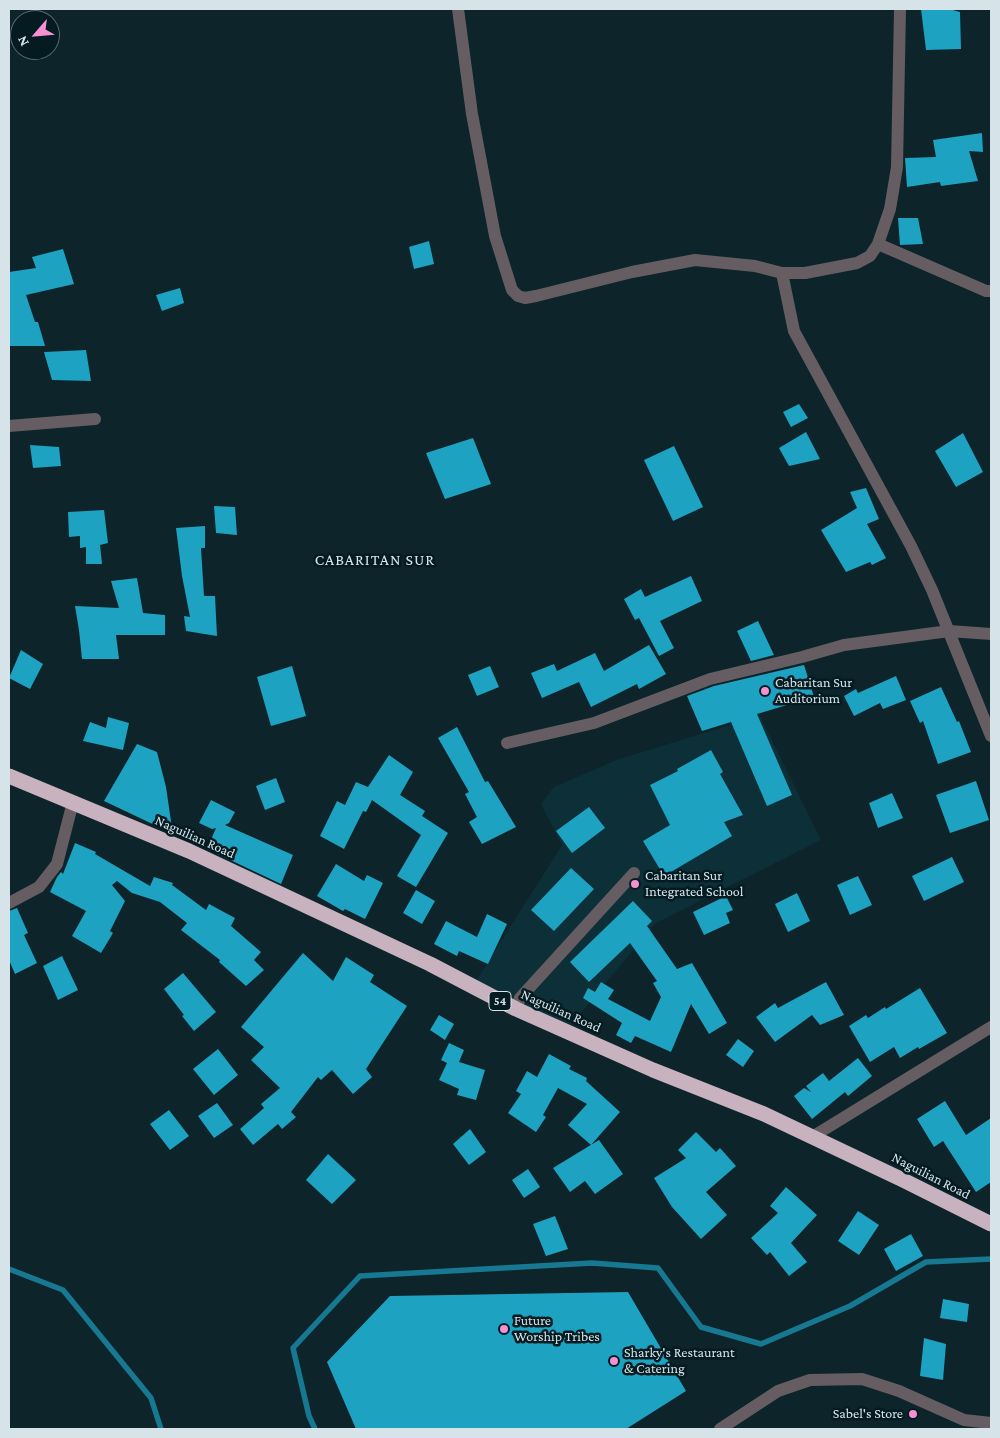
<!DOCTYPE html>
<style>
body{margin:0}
#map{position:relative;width:1000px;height:1438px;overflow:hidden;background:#0d242b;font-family:"Crimson Pro",serif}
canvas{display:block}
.frame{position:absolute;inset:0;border:10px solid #d6e4e9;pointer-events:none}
.north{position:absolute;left:10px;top:10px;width:50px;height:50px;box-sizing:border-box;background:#041b21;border:1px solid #586b71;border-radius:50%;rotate:243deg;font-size:14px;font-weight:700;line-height:20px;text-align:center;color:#d6e4e9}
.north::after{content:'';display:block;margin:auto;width:18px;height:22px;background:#f591d2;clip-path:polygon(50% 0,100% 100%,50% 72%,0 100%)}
</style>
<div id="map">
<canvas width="1000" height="1438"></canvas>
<div class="frame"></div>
<div class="north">N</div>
</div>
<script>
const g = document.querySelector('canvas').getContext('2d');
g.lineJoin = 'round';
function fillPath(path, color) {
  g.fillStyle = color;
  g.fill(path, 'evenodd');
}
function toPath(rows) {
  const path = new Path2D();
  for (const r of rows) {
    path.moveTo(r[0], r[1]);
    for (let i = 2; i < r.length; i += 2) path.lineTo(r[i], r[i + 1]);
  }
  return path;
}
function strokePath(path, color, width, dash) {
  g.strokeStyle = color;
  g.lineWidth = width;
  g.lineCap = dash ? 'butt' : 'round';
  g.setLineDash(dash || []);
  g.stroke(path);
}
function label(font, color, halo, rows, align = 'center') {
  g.font = font + ' "Crimson Pro",serif';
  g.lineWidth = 5;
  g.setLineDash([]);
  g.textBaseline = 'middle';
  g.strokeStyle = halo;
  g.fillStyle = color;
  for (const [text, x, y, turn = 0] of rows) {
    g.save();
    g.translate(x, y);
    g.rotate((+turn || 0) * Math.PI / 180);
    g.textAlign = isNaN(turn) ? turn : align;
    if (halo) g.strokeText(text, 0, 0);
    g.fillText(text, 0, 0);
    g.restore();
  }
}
const built = toPath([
 [760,716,821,840,656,923,568,1028,476,981,562,845,541,804,554,787,619,759]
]);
const stream = toPath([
 [9,1269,63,1290,151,1398,161,1429],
 [315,1429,309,1416,293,1348,360,1276,592,1263,658,1268,701,1327,761,1344,850,1306,926,1262,991,1259]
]);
const building = toPath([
 [921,9,949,9,960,12,961,49,926,50],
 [982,133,983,152,969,151,978,181,941,186,940,182,907,187,905,158,936,157,933,140],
 [898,218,918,218,923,244,900,245],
 [429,241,434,264,414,269,409,247],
 [63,249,74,284,26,295,35,322,38,322,45,346,9,346,9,272,36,268,32,257],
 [180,288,184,303,162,311,156,295],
 [86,350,91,381,52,380,44,352],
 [799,404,808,418,791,427,783,412],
 [806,432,820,459,789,466,779,448],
 [963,433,983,472,956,487,935,451],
 [473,438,491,484,445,499,426,453],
 [30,445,59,447,61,466,33,468],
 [674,446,703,507,673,521,644,460],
 [866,488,879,519,867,524,886,558,872,565,870,562,846,572,821,530,857,508,850,492],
 [214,506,235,507,237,535,216,533],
 [104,510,108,543,100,545,102,564,86,564,86,547,80,548,80,536,69,537,68,512],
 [205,526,205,548,201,548,204,596,215,596,217,636,186,631,184,616,190,617,182,576,176,528],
 [691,576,702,601,660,621,674,648,659,656,639,618,635,620,624,599,641,589,645,597],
 [137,578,143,613,165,615,165,635,116,635,119,659,82,659,79,630,75,606,119,608,111,581],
 [758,621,774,655,751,661,737,631],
 [649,645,666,674,639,689,637,684,591,707,579,682,542,698,531,673,554,664,557,671,595,653,604,671],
 [21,650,43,664,30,689,9,678],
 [804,665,814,697,757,714,792,795,767,806,731,722,702,731,687,696,714,686],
 [292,666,306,716,271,726,257,677],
 [490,666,499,687,477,696,468,675],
 [896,676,906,700,883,709,880,703,854,716,844,696,856,689,858,693],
 [941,687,957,722,959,721,971,752,938,764,923,721,920,723,910,701],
 [108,717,129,723,123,750,83,741,90,722,106,728],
 [457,727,485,782,488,781,516,827,482,844,469,822,477,817,465,794,469,792,438,738],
 [137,744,157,752,166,787,172,828,161,828,104,801],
 [711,750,723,772,720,774,743,815,724,822,732,836,664,876,643,841,670,825,650,785,678,771,677,769],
 [389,755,413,772,400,795,425,811,422,816,448,833,416,887,397,876,421,835,372,800,366,812,363,811,344,849,320,836,337,801,345,805,356,782,368,787],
 [276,778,285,802,265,810,256,786],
 [976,781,989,820,950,833,936,795],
 [892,793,903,818,878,828,869,803],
 [211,800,235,812,229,823,225,825,293,855,281,884,207,849,216,828,212,829,199,823],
 [589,807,605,828,572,853,556,831],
 [75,843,96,852,95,854,150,886,154,877,173,883,172,885,206,910,209,904,235,918,231,926,261,952,254,960,264,970,246,986,219,962,220,960,181,930,187,923,160,902,132,893,117,881,112,885,125,901,110,931,113,933,101,953,72,936,86,911,50,892,57,877,61,872,63,874],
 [952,857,964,882,924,901,912,876],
 [336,864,364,881,367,875,383,883,365,919,345,909,343,911,317,896],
 [571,868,594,889,554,931,531,910],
 [858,876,872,905,850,915,837,885],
 [416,890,435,901,422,924,403,913],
 [797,893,810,921,788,932,775,904],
 [726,896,733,910,726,913,730,923,704,935,693,912],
 [633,901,652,921,647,926,677,969,692,963,727,1023,709,1034,691,1004,671,1052,635,1036,631,1043,616,1035,622,1023,583,998,588,988,595,992,601,982,614,990,608,999,650,1021,661,997,653,983,657,981,630,943,589,982,570,962],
 [17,908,28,933,24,935,37,963,15,974,9,960,9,911],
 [487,914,507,924,488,964,459,951,457,956,434,944,446,921,477,937],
 [303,953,333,981,346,957,374,975,370,982,407,1006,366,1069,372,1077,353,1094,332,1070,321,1080,318,1077,291,1112,296,1117,282,1129,278,1124,253,1145,240,1129,264,1108,261,1104,280,1088,251,1060,264,1047,241,1027],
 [62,956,78,990,58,1000,43,966],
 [183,973,216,1012,194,1031,182,1016,184,1015,164,989],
 [826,982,844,1015,820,1025,812,1015,775,1042,756,1017,775,1003,778,1008],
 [920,988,947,1033,919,1049,918,1047,900,1058,894,1047,870,1062,849,1026,866,1015,868,1018,885,1007,886,1009],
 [439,1015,454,1024,445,1040,430,1030],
 [738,1039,754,1051,743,1067,726,1055],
 [449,1043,464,1050,459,1062,485,1070,476,1100,457,1095,459,1089,439,1080,447,1063,441,1060],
 [218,1049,238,1075,214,1095,193,1069],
 [549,1054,571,1066,569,1069,587,1078,586,1081,620,1112,591,1145,568,1125,587,1104,558,1088,543,1115,546,1117,536,1132,508,1113,521,1094,516,1091,527,1071,537,1077],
 [858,1058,872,1076,848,1096,845,1092,812,1119,794,1096,804,1088,811,1092,806,1086,823,1073,829,1081],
 [945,1101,966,1135,991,1118,991,1182,976,1192,943,1141,934,1147,917,1119],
 [217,1103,233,1125,214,1138,198,1116],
 [169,1110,189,1136,170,1150,150,1124],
 [470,1129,486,1152,469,1165,453,1144],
 [696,1132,716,1152,720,1148,736,1166,706,1192,727,1215,701,1239,672,1207,654,1178,686,1158,678,1150],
 [599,1140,623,1174,595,1194,585,1181,570,1192,553,1168],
 [328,1154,356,1180,332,1204,306,1180],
 [528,1169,540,1187,524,1198,512,1180],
 [786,1187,817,1215,791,1243,807,1262,789,1276,770,1252,767,1255,751,1238,778,1213,770,1206],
 [858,1211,879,1225,859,1255,838,1241],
 [555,1216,568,1249,546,1256,533,1224],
 [911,1234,923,1256,896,1271,884,1249],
 [628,1292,686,1391,626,1429,356,1429,327,1362,390,1296],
 [943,1299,969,1304,967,1322,940,1318],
 [924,1338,946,1344,943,1380,920,1376]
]);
const minor = toPath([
 [458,9,472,114,495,236,512,290,518,296,525,298,536,296,632,272,695,260,755,266,782,273],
 [900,9,897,167,890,209,878,244,870,256,857,263,805,273,782,273,794,331,911,546,932,590,991,736],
 [878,244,986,291,991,291],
 [9,426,95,419],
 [507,743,594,723,710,679,802,657,844,645,949,631,991,634],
 [9,903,39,887,57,864,73,802],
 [516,1009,520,998,634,873],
 [812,1137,991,1027],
 [720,1429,778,1391,810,1380,862,1379,899,1391,964,1420,991,1423]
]);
const highway = toPath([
 [9,776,189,851,430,964,516,1009,653,1070,764,1114,903,1180,991,1224]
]);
const markers = [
 [765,691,5,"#f591d2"],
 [635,884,5,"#f591d2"],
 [504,1329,5,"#f591d2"],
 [614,1361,5,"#f591d2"],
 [913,1414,5,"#f591d2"]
];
const shields = [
 [500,1001,22]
];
const shieldNames = [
 ["54",500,1001]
];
const poiNames = [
 ["Cabaritan Sur",775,683],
 ["Auditorium",775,699],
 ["Cabaritan Sur",645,876],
 ["Integrated School",645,892],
 ["Future",514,1321],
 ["Worship Tribes",514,1337],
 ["Sharky's Restaurant",624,1353],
 ["& Catering",624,1369],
 ["Sabel's Store",903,1414,"right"]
];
const streetNames = [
 ["Naguilian Road",195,837,24],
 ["Naguilian Road",561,1011,24],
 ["Naguilian Road",931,1176,27]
];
const quarterNames = [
 ["CABARITAN SUR",375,560]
];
fillPath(built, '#0d2f38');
strokePath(stream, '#167991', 5.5);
fillPath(building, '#1da2c2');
strokePath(minor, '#665d62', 12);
strokePath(highway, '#c9b2bf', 15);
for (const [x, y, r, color] of markers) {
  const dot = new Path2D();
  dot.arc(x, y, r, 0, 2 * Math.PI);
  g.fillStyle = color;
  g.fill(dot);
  strokePath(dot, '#041b21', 2);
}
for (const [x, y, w] of shields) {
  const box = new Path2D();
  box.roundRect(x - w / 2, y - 9.5, w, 19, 4);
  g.fillStyle = '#041b21';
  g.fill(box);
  strokePath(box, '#d6e4e9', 1);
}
label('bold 12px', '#d6e4e9', null, shieldNames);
label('14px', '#d6e4e9', '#041b21', poiNames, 'left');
label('14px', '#d6e4e9', '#041b21', streetNames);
g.letterSpacing = '1px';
label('16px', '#d6e4e9', '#041b21', quarterNames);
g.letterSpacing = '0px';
</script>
